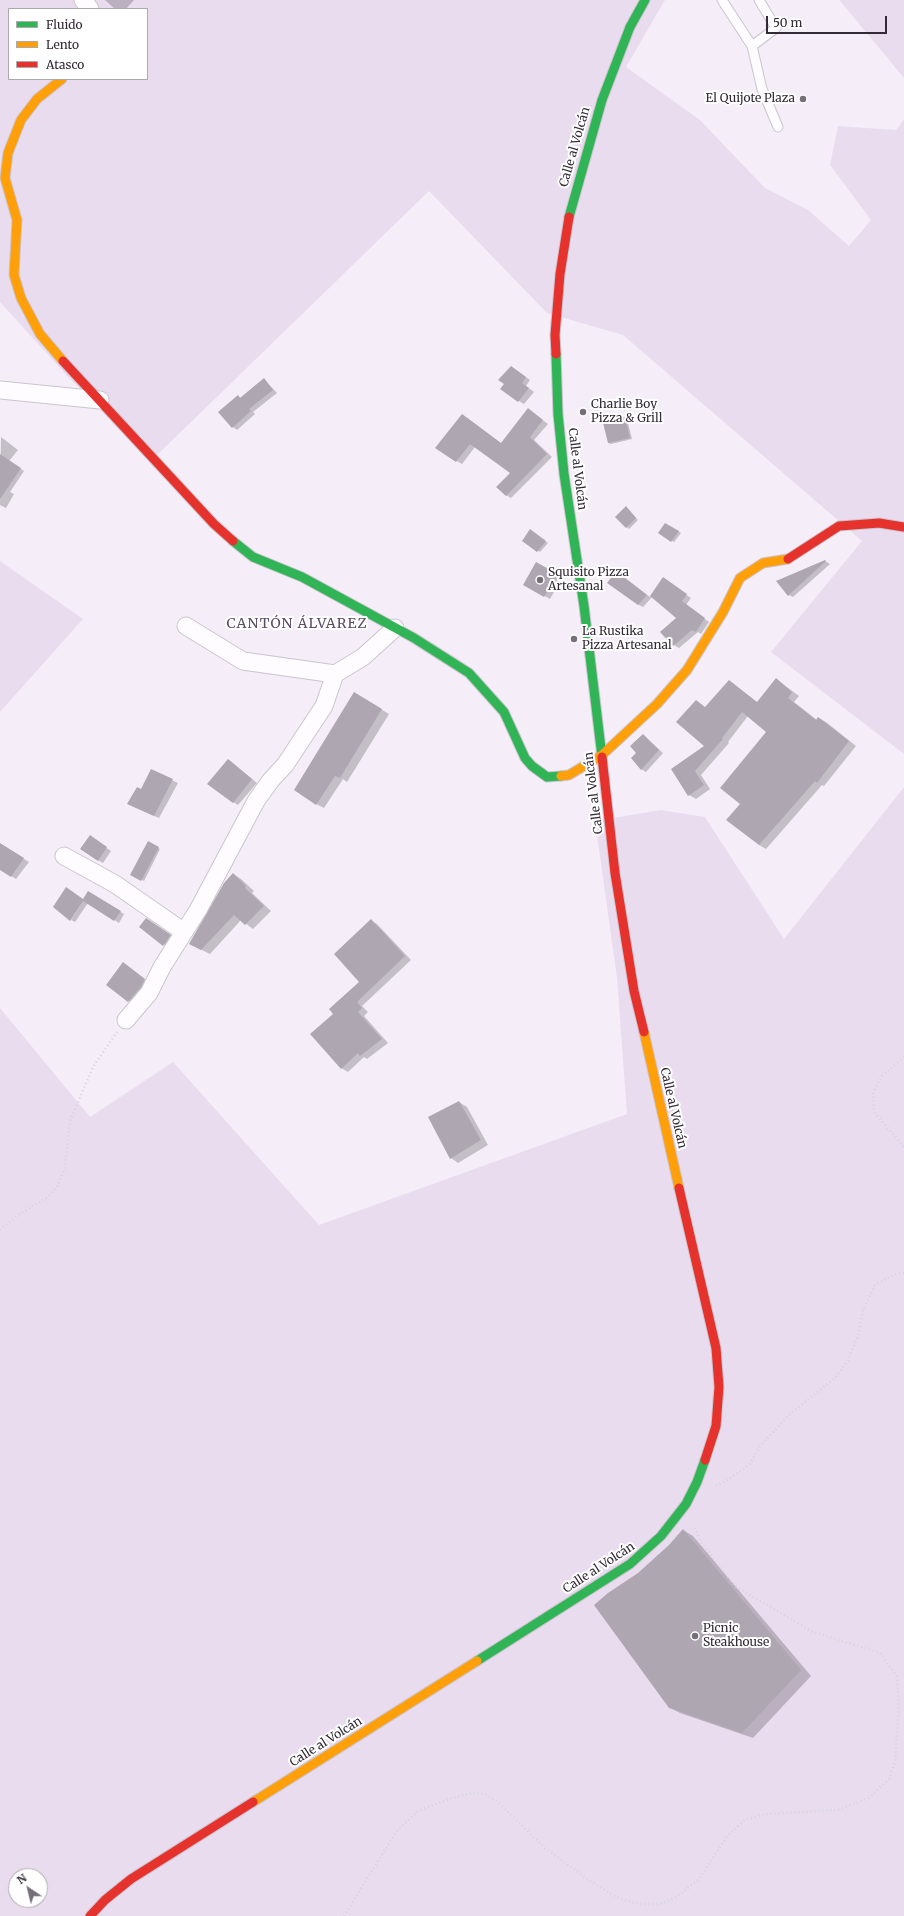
<!DOCTYPE html>
<meta charset="utf-8">
<style>
body{margin:0}
#map{position:relative;width:904px;height:1916px;overflow:hidden;background:#f5eef8;font-family:Merriweather,serif}
canvas{display:block}
.legend{position:absolute;left:8px;top:8px;width:140px;height:72px;box-sizing:border-box;background:#fff;border:1px solid #adaaaf;margin:0;padding:5px 7px;list-style:none;font-size:12px;color:#322a36}
.legend li{display:flex;align-items:center;gap:8px;height:20px}
.legend b{width:20px;border:1px solid #adaaaf}
.north{position:absolute;left:8px;top:1868px;width:40px;height:40px;box-sizing:border-box;background:#fff;border:1px solid #adaaaf;border-radius:50%;rotate:325deg;font-size:11px;font-weight:700;line-height:16px;text-align:center;color:#322a36}
.north::after{content:'';display:block;margin:auto;width:14px;height:18px;background:#766f7a;clip-path:polygon(50% 0,100% 100%,50% 72%,0 100%)}
.scale{position:absolute;left:766px;top:16px;width:121px;height:18px;box-sizing:border-box;border:2px solid #322a36;border-top:0;padding-left:5px;font-size:12px;line-height:14px;white-space:nowrap;color:#322a36;-webkit-text-stroke:3px #fff;paint-order:stroke}
</style>
<div id="map">
<canvas width="904" height="1916"></canvas>
<ul class="legend">
<li><b style="height:5px;background:#30b455"></b>Fluido</li>
<li><b style="height:5px;background:#ff9f0a"></b>Lento</li>
<li><b style="height:5px;background:#e5322d"></b>Atasco</li>
</ul>
<div class="north">N</div>
<div class="scale">50 m</div>
</div>
<script>
const g = document.querySelector('canvas').getContext('2d');
g.lineJoin = 'round';
function fillPath(path, color) {
  g.fillStyle = color;
  g.fill(path, 'evenodd');
}
function toPath(rows) {
  const path = new Path2D();
  for (const r of rows) {
    path.moveTo(r[0], r[1]);
    for (let i = 2; i < r.length; i += 2) path.lineTo(r[i], r[i + 1]);
  }
  return path;
}
function strokePath(path, color, width, dash) {
  g.strokeStyle = color;
  g.lineWidth = width;
  g.lineCap = dash ? 'butt' : 'round';
  g.setLineDash(dash || []);
  g.stroke(path);
}
function label(font, color, halo, rows, align = 'center') {
  g.font = font + ' Merriweather,serif';
  g.lineWidth = 4;
  g.setLineDash([]);
  g.textBaseline = 'middle';
  g.strokeStyle = halo;
  g.fillStyle = color;
  for (const [text, x, y, turn = 0] of rows) {
    g.save();
    g.translate(x, y);
    g.rotate((+turn || 0) * Math.PI / 180);
    g.textAlign = isNaN(turn) ? turn : align;
    if (halo) g.strokeText(text, 0, 0);
    g.fillText(text, 0, 0);
    g.restore();
  }
}
const green = toPath([
 [0,0,665,0,626,67,700,120,765,188,808,210,849,246,871,220,830,165,838,126,896,130,904,119,904,754,771,652,862,541,623,335,547,313,429,191,154,458,69,378,0,302],
 [9,9,147,9,147,79,9,79],
 [840,0,904,0,904,78,841,2],
 [0,561,83,619,0,712],
 [904,787,904,1916,0,1916,0,1008,90,1117,173,1062,319,1225,627,1114,617,978,595,821,661,810,705,817,784,939],
 [16,1876,40,1876,40,1900,16,1900]
]);
const shadow = toPath([
 [105,0,134,0,126,9,115,9],
 [516,370,530,380,526,386,534,392,524,404,519,401],
 [264,379,277,393,253,412,255,414,237,430,233,427,220,412,238,396,241,398],
 [528,409,548,424,534,440,552,457,511,498,506,495,512,473,475,447,462,464,457,461,467,418,502,444],
 [625,418,627,419,632,439,611,444,608,443],
 [1,437,18,450,9,461,24,471,10,492,14,494,6,508,0,505],
 [628,509,638,520,629,529,617,517],
 [666,524,681,533,674,542,659,533],
 [532,532,548,543,540,552,523,541],
 [825,561,830,564,793,597,789,595],
 [536,563,562,578,550,599,524,585],
 [621,575,650,597,663,578,691,598,686,605,709,622,701,634,698,632,679,648,674,645,662,632,678,618,652,597,643,607,639,605,632,599],
 [776,679,799,696,794,702,817,720,819,718,826,722,856,746,824,786,822,785,766,849,759,845,741,804,767,732,748,716,728,742,729,743,701,775,710,789,696,799,689,795,672,770,706,746,696,701,706,708,758,703],
 [354,693,389,714,347,782,343,779,324,808,316,804],
 [643,735,663,753,646,772,641,769,638,753],
 [229,760,257,783,238,805,233,802],
 [151,770,178,783,159,818,134,807],
 [95,840,111,851,103,863,98,860],
 [148,843,160,849,144,881,132,875],
 [3,846,29,862,16,879,0,869,0,851],
 [233,874,241,879,254,891,252,893,271,911,253,929,241,920,210,954,198,948],
 [88,892,124,914,119,923,88,903,75,922,71,920],
 [371,921,377,924,411,960,362,1006,368,1012,364,1016,388,1043,367,1059,364,1057,348,1072,341,1068,334,1014,360,982],
 [152,922,175,938,169,948,141,927],
 [123,963,149,983,134,1004,107,985],
 [459,1102,467,1107,488,1145,458,1163,451,1158],
 [683,1530,693,1536,811,1676,753,1738,680,1713,669,1707,639,1574,670,1546]
]);
const building = toPath([
 [511,366,526,377,522,383,529,388,518,402,500,389,504,384,498,380],
 [264,378,273,390,249,409,251,411,232,428,218,412,238,395,240,398],
 [528,408,543,420,530,437,547,454,506,496,496,487,510,473,470,444,456,462,435,448,462,414,501,443],
 [625,417,630,438,608,443,603,423],
 [0,454,21,468,0,499],
 [626,506,636,518,626,528,615,517],
 [665,523,679,531,671,542,658,533],
 [530,529,546,541,537,552,522,541],
 [825,560,826,561,788,596,776,581],
 [536,562,558,574,544,597,523,585],
 [616,571,647,595,638,605,607,583],
 [663,577,687,594,682,601,705,618,696,632,692,630,673,646,660,632,676,618,650,596],
 [776,678,792,692,788,698,816,720,818,717,849,741,817,783,815,781,759,845,726,820,740,804,720,788,766,732,742,712,722,738,723,739,695,771,704,785,688,796,671,769,704,746,676,722,696,700,705,707,729,680,757,702],
 [354,692,382,709,340,778,335,776,316,805,294,790],
 [643,734,659,750,641,770,631,758,636,753,630,746],
 [228,759,252,779,233,803,207,784],
 [151,769,173,779,154,816,127,804,137,787,141,789],
 [90,835,107,847,98,861,80,849],
 [148,841,159,847,141,881,130,875],
 [0,843,24,858,11,877,0,870],
 [233,873,246,886,245,888,264,906,245,925,234,915,201,950,189,944,224,883],
 [66,887,83,899,88,891,121,911,114,921,83,901,70,921,53,907],
 [146,918,171,935,163,946,139,927],
 [371,919,405,956,357,1002,362,1008,358,1012,382,1039,360,1056,358,1053,341,1069,310,1034,333,1014,329,1009,359,982,334,954],
 [123,962,145,979,141,987,128,1002,106,985],
 [459,1101,481,1140,450,1159,428,1117],
 [683,1529,801,1670,742,1733,669,1708,594,1605,608,1593,638,1573,669,1545]
]);
const path = toPath([
 [904,1057,882,1076,873,1093,874,1112,904,1147],
 [0,1230,18,1215,48,1197,57,1187,65,1167,70,1121,93,1067,117,1032],
 [716,1486,729,1479,750,1464,760,1446,790,1414,835,1378,848,1360,858,1336,863,1310,875,1285,895,1274,904,1273],
 [344,1916,396,1832,418,1811,449,1799,472,1793,485,1794,498,1802,545,1848,593,1883,616,1897,638,1904,659,1904,675,1898,699,1879,728,1835,745,1820,766,1814,837,1810,869,1798,889,1779,895,1762,899,1706,897,1677,880,1653,811,1631,735,1586,700,1541,694,1525]
]);
const lane = toPath([
 [722,0,752,46,762,89,778,127],
 [752,46,776,28,759,0]
]);
const street = toPath([
 [83,0,90,9],
 [0,390,100,400],
 [186,626,243,661,335,674],
 [64,856,115,884,184,932],
 [126,1020,149,993,162,967,198,910,256,801,271,780,285,765,324,706,335,674,363,657,395,628]
]);
const fast = toPath([
 [569,217,602,100,630,27,645,0],
 [556,354,558,414,564,474,584,606,602,757],
 [233,541,253,557,302,577,414,638,469,673,504,712,525,758,532,766,547,777,561,776],
 [477,1661,630,1564,661,1536,686,1504,697,1482,705,1460]
]);
const slow = toPath([
 [62,79,37,99,21,120,8,153,5,178,17,220,14,275,21,298,40,334,63,361],
 [561,776,569,775,602,755,657,704,687,670,723,612,740,578,763,563,788,559],
 [644,1032,679,1188],
 [253,1802,477,1661]
]);
const jam = toPath([
 [556,354,555,335,560,274,569,217],
 [63,361,214,524,233,541],
 [788,559,839,526,879,523,904,527],
 [602,757,615,873,634,991,644,1032],
 [679,1188,716,1348,719,1387,716,1426,705,1460],
 [90,1916,105,1900,131,1879,253,1802]
]);
const markers = [
 [803,99,4,"#766f7a"],
 [583,412,4,"#766f7a"],
 [540,580,4,"#766f7a"],
 [574,639,4,"#766f7a"],
 [695,1636,4,"#766f7a"]
];
const poiNames = [
 ["El Quijote Plaza",795,99,"right"],
 ["Charlie Boy",591,405],
 ["Pizza & Grill",591,419],
 ["Squisito Pizza",548,573],
 ["Artesanal",548,587],
 ["La Rustika",582,632],
 ["Pizza Artesanal",582,646],
 ["Picnic",703,1629],
 ["Steakhouse",703,1643]
];
const streetNames = [
 ["Calle al Volcán",575,147,-74],
 ["Calle al Volcán",577,469,83],
 ["Calle al Volcán",594,793,-97],
 ["Calle al Volcán",673,1108,77],
 ["Calle al Volcán",599,1568,-33],
 ["Calle al Volcán",326,1742,-32]
];
const quarterNames = [
 ["CANTÓN ÁLVAREZ",297,624]
];
fillPath(green, '#e9dcef');
fillPath(shadow, '#0003');
fillPath(building, '#aea7b2');
strokePath(lane, '#cbc4cf', 11);
strokePath(street, '#cbc4cf', 19);
strokePath(fast, '#cbc4cf', 11);
strokePath(slow, '#cbc4cf', 11);
strokePath(jam, '#cbc4cf', 11);
strokePath(path, '#d6d4d8', 2.5, [1, 3]);
strokePath(lane, '#fefcfe', 9);
strokePath(street, '#fefcfe', 17);
strokePath(fast, '#30b455', 9);
strokePath(slow, '#ff9f0a', 9);
strokePath(jam, '#e5322d', 9);
for (const [x, y, r, color] of markers) {
  const dot = new Path2D();
  dot.arc(x, y, r, 0, 2 * Math.PI);
  g.fillStyle = color;
  g.fill(dot);
  strokePath(dot, '#fff', 1.5);
}
label('12px', '#322a36', '#fff', poiNames, 'left');
label('12px', '#322a36', '#fff', streetNames);
g.letterSpacing = '1px';
label('14px', '#5d4b66', '#fff', quarterNames);
g.letterSpacing = '0px';
</script>
